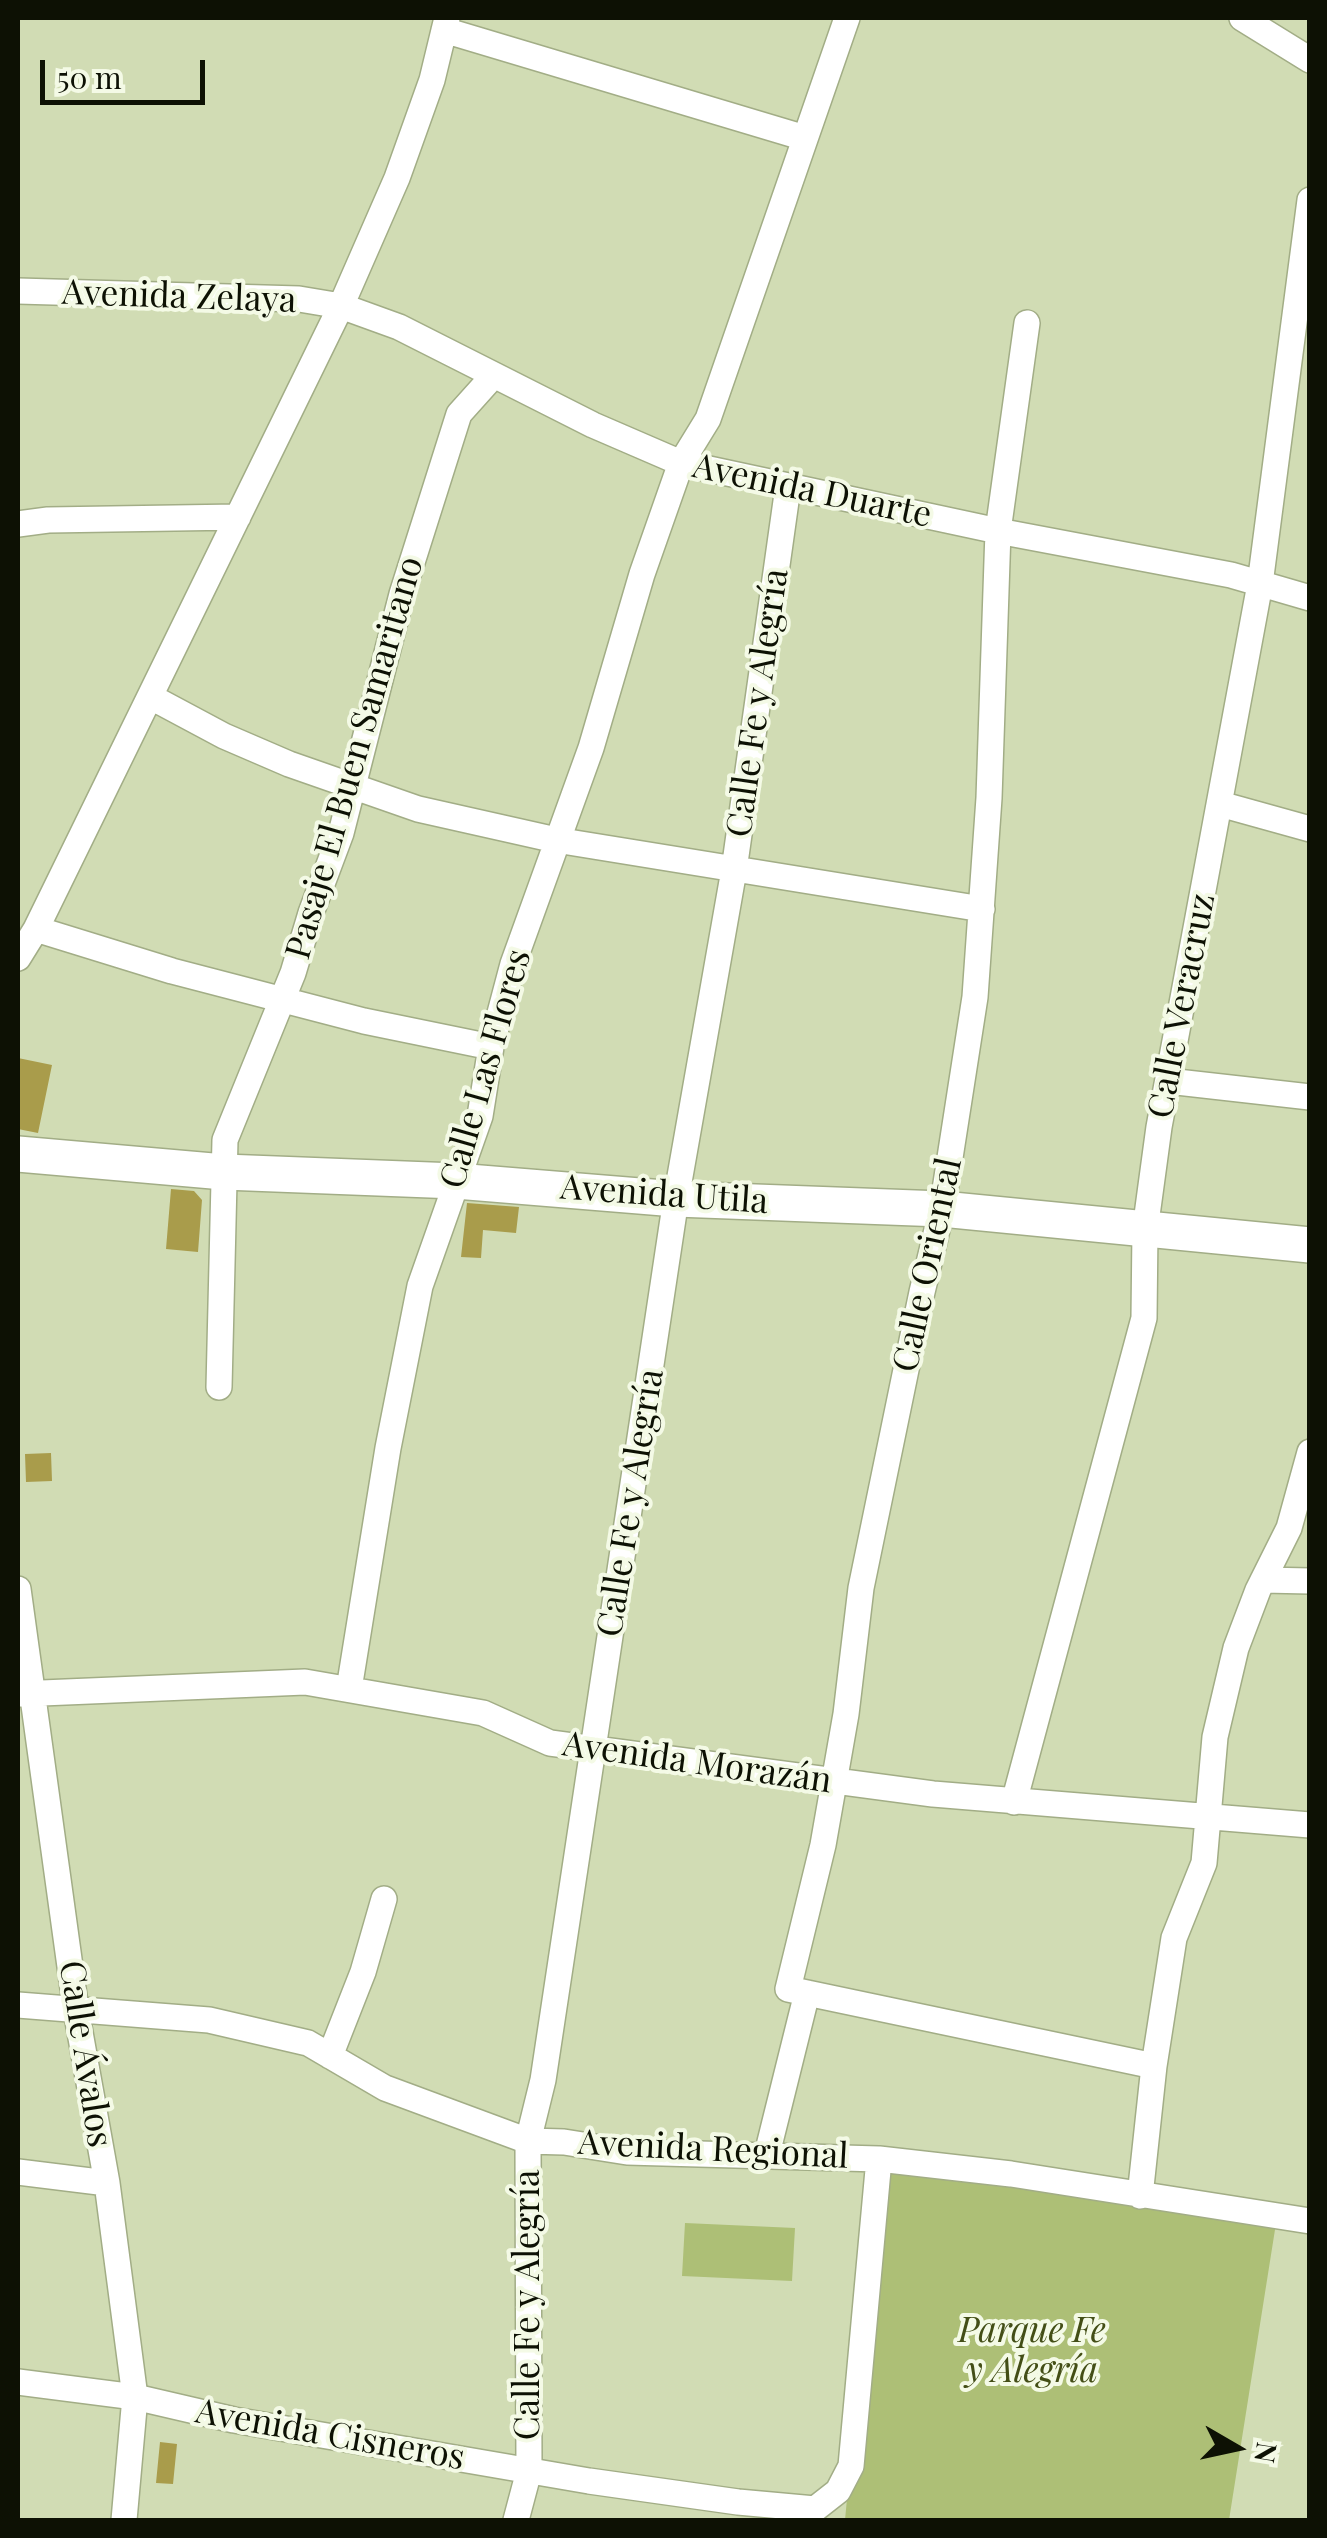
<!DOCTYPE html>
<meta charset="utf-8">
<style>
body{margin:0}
#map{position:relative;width:1327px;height:2538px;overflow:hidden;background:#d1dcb4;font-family:"Playfair Display",serif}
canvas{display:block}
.frame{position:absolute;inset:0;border:20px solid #0d1104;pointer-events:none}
.north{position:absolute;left:1187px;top:2398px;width:100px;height:100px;-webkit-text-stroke:8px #f4fae6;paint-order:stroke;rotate:99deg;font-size:28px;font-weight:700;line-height:40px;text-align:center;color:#0d1104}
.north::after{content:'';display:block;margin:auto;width:35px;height:45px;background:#0d1104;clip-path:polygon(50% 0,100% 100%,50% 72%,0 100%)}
.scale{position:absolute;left:40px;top:60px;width:165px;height:45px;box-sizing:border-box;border:5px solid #0d1104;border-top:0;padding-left:12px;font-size:30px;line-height:35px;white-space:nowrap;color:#0d1104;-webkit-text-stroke:8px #f4fae6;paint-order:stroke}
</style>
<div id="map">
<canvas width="1327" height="2538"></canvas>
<div class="frame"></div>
<div class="north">N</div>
<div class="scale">50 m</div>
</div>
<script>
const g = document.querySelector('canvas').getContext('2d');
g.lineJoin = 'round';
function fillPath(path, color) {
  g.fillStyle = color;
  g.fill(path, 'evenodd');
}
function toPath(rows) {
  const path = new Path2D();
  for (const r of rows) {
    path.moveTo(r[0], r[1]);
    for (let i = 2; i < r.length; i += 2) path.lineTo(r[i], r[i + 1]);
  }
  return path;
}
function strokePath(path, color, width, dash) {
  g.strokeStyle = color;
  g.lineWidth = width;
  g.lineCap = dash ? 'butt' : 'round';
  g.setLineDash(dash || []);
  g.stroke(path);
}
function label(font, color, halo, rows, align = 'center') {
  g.font = font + ' "Playfair Display",serif';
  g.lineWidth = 8;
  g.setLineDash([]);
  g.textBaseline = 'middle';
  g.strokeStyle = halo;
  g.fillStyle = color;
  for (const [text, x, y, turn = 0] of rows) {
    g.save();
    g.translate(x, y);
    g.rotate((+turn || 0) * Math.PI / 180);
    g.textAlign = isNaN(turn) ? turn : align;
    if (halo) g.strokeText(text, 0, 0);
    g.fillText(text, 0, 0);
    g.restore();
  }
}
const green = toPath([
 [879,2159,1277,2217,1229,2520,845,2520],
 [685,2223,795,2228,792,2281,682,2276]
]);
const building = toPath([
 [18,1058,52,1065,38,1133,18,1129],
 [171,1189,194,1191,202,1200,198,1252,166,1249],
 [467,1203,519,1207,516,1233,483,1230,481,1258,461,1257],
 [51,1453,52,1481,26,1482,25,1454],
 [160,2442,177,2444,173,2484,156,2483]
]);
const street = toPath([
 [1242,18,1310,60],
 [444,30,805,138],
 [18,291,299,299,341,306,399,327,593,425,681,463,998,531,1231,575,1310,598],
 [1027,323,998,531,989,798,975,997,942,1209,922,1292,861,1588,846,1714,823,1845,788,1989,1154,2066],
 [18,524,48,520,238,517],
 [151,697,224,736,289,764,418,809,556,840,982,909],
 [1220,804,1310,829],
 [36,929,172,971,364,1021,491,1047],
 [18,958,36,929,341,306,397,178,432,80,447,18],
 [1168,1081,1310,1097],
 [219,1387,225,1140,293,973,311,913,341,833,402,594,459,414,494,375],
 [1263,1580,1310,1581],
 [18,1589,76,2010,107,2183,135,2397,124,2520],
 [349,1689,388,1448,420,1286,480,1116,491,1047,513,964,591,748,642,574,681,463,708,419,847,18],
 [18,1694,305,1682,483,1713,550,1743,933,1794,1310,1825],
 [1014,1802,1144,1318,1145,1230,1159,1127,1260,584,1310,200],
 [18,2005,209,2020,308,2043,385,2088,528,2141,564,2142,627,2152,879,2159,1011,2174,1310,2221],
 [330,2056,363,1972,384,1899],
 [767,2154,807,1993],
 [18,2172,107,2183],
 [1140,2196,1154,2066,1174,1938,1204,1863,1215,1737,1236,1648,1258,1590,1289,1528,1310,1452],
 [18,2382,135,2397,234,2420,589,2481,738,2502,815,2509,838,2491,851,2466,879,2159],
 [516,2520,529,2471,528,2141,543,2080,676,1199,734,870,788,487]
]);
const secondary = toPath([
 [18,1154,224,1172,456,1181,676,1199,942,1209,1310,1245]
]);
const streetNames = [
 ["Avenida Zelaya",179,297,2],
 ["Avenida Duarte",812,491,12],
 ["Calle Fe y Alegría",758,703,-82],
 ["Pasaje El Buen Samaritano",355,758,-74],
 ["Calle Veracruz",1182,1006,-79],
 ["Calle Las Flores",486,1069,-74],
 ["Avenida Utila",664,1195,4],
 ["Calle Oriental",928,1265,-78],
 ["Calle Fe y Alegría",631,1503,-81],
 ["Avenida Morazán",697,1763,8],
 ["Calle Ávalos",85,2054,81],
 ["Avenida Regional",713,2150,3],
 ["Calle Fe y Alegría",528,2305,-90],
 ["Avenida Cisneros",330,2435,10]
];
const parkNames = [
 ["Parque Fe",1032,2331],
 ["y Alegría",1032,2371]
];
fillPath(green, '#adbf76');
fillPath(building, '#a99c4b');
strokePath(street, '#a2ad86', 28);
strokePath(secondary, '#a2ad86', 38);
strokePath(street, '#fff', 25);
strokePath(secondary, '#fff', 35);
label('35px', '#0d1104', '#f4fae6', streetNames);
label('italic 35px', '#434e16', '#f4fae6', parkNames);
</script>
